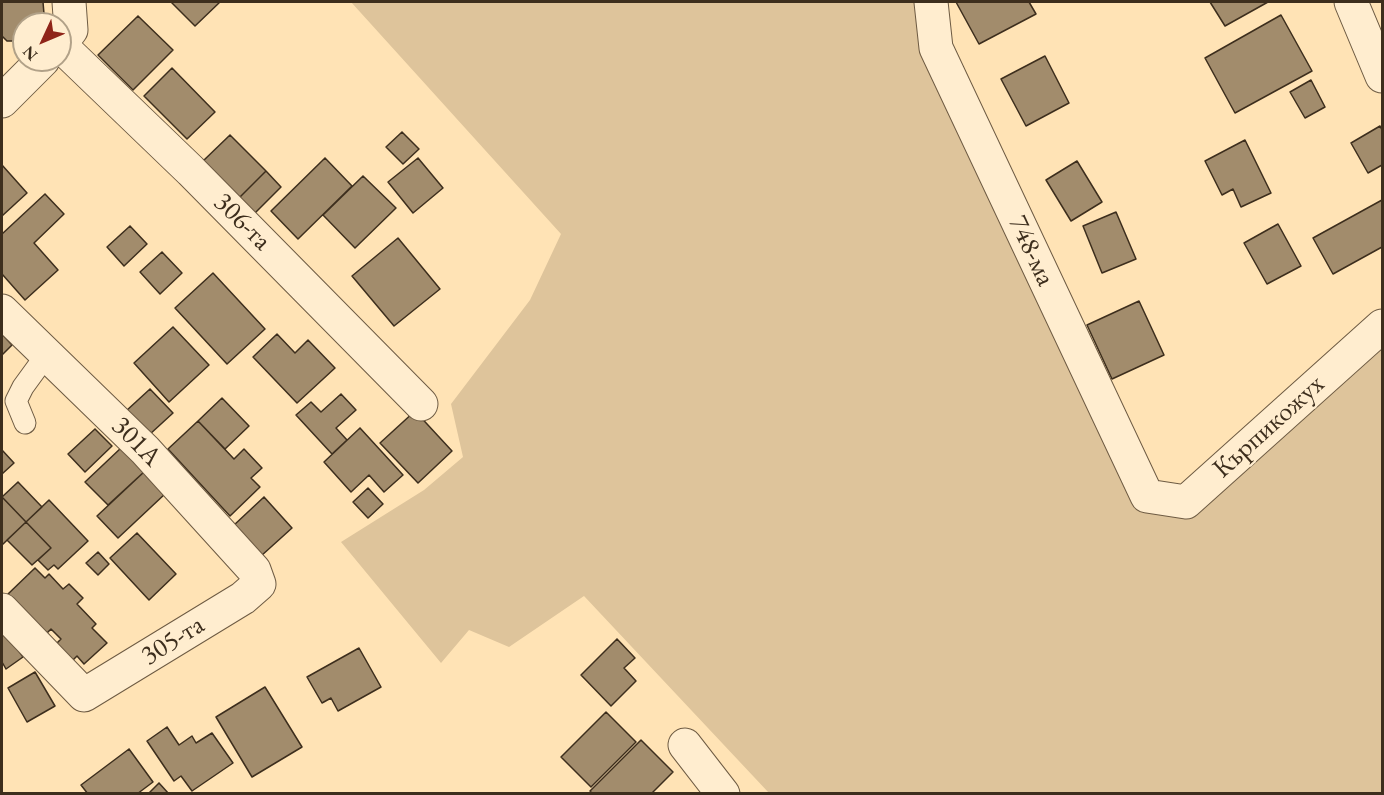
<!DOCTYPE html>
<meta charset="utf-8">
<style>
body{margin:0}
#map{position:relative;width:1384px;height:795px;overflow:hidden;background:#ffe3b5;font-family:"EB Garamond",serif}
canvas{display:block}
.frame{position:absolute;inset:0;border:3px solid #3d2e1d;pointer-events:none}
.north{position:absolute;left:12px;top:12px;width:60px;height:60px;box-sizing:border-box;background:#ffedcf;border:2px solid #b1a188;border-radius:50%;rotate:226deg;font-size:16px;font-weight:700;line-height:24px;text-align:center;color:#3d2e1d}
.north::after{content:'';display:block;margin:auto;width:21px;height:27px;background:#8f2418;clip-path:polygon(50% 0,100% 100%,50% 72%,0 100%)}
</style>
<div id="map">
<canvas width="1384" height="795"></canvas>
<div class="frame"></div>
<div class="north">N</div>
</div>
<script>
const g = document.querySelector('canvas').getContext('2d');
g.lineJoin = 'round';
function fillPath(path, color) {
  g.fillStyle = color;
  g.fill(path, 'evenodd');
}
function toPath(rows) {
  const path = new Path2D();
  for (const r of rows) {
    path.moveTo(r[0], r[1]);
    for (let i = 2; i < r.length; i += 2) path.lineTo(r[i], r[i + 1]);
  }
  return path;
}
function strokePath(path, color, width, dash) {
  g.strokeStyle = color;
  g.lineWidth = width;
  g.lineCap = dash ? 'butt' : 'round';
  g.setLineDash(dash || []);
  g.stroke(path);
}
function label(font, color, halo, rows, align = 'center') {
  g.font = font + ' "EB Garamond",serif';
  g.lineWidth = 4.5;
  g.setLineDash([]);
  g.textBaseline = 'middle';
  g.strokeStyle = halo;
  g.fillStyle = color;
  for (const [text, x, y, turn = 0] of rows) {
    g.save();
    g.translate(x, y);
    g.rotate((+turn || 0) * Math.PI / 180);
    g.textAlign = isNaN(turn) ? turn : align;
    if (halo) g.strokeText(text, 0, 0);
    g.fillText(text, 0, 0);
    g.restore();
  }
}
const green = toPath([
 [351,2,931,2,1147,496,1186,502,1382,326,1382,793,769,793,584,596,509,647,469,630,441,663,341,542,424,490,463,457,451,404,530,300,561,234]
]);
const building = toPath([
 [2,2,43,2,44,14,36,24,24,24,24,37,21,41,7,41,2,36,2,2],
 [171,2,220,2,195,26,171,2],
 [956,2,1029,2,1036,14,979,44,956,2],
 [1210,2,1268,2,1225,26,1210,2],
 [1281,15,1312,71,1235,113,1205,58,1281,15],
 [138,16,173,50,133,90,98,55,138,16],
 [1045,56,1069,103,1026,126,1001,79,1045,56],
 [172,68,215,112,187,139,144,96,172,68],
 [1311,80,1325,107,1305,118,1290,92,1311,80],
 [1380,126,1382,130,1382,165,1368,173,1351,143,1380,126],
 [402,132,419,149,403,164,386,147,402,132],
 [230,135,266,171,239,198,203,161,230,135],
 [1245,140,1271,193,1241,207,1233,189,1222,195,1205,161,1245,140],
 [325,158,352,186,298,239,271,211,325,158],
 [418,158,443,188,413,213,388,182,418,158],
 [1077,161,1102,202,1071,221,1046,180,1077,161],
 [2,165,27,193,2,216,2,165],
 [266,171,281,187,254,214,239,198,266,171],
 [363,176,396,208,355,248,323,215,363,176],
 [45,194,64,214,34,243,58,270,25,300,2,274,2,234,45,194],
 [1382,200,1382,247,1333,274,1313,238,1382,200],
 [1116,212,1136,259,1102,273,1083,226,1116,212],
 [1278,224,1301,266,1267,284,1244,243,1278,224],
 [130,226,147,244,124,266,107,247,130,226],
 [398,238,440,289,394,326,352,276,398,238],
 [162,252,182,273,160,294,140,272,162,252],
 [213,273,265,329,227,364,175,308,213,273],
 [1139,301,1164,355,1112,379,1087,325,1139,301],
 [173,327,209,365,169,402,134,363,173,327],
 [2,334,12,345,2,355,2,334],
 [277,334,295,353,308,340,335,368,297,403,253,357,277,334],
 [150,389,173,413,149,435,126,411,150,389],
 [341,394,356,410,336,428,347,440,332,454,296,415,311,402,321,412,341,394],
 [222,398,249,426,225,449,198,421,222,398],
 [415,411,452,451,418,483,380,443,415,411],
 [198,421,234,459,244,449,262,468,251,478,260,487,230,516,168,449,198,421],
 [360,428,403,475,384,492,369,475,351,492,324,462,360,428],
 [95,429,112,446,85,472,68,454,95,429],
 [122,447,145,471,108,505,85,482,122,447],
 [2,450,14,463,2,474,2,450],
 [145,471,166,493,118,538,97,516,145,471],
 [18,482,42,507,26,522,2,497,18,482],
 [368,488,383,504,368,518,353,502,368,488],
 [2,497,26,522,2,545,2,497],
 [264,497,292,528,261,556,233,526,264,497],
 [49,500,88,541,58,569,54,565,48,570,38,560,51,548,26,522,49,500],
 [26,522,51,548,32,565,7,540,26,522],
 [137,533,176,574,149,600,110,558,137,533],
 [98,552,109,564,98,575,86,563,98,552],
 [35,568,45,578,49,574,63,589,69,584,83,598,77,604,96,624,92,628,107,643,84,664,77,656,71,662,55,645,61,639,51,629,46,634,8,594,35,568],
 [2,626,23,657,6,669,2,662,2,626],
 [617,639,635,658,624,668,636,681,611,706,581,675,617,639],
 [359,648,381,687,338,711,331,698,322,703,307,677,359,648],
 [35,672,55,706,27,722,8,688,35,672],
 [265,687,302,747,252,777,216,717,265,687],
 [606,712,636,742,591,787,561,757,606,712],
 [167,727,179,745,192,736,196,743,212,733,233,763,192,791,181,776,174,781,147,741,167,727],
 [641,740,673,772,651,794,593,794,590,791,641,740],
 [129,749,153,782,137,794,88,794,81,785,129,749],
 [159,783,169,794,148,794,159,783]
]);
const lane = toPath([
 [25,423,16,401,23,387,47,354]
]);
const street = toPath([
 [931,2,936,48,1147,496,1186,502,1382,326],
 [1351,2,1382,76],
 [60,44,71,30,69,2],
 [60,45,191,171,421,404],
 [2,101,43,60],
 [2,311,145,450,254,570,259,584,243,598,84,695,2,610],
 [685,745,723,794]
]);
const streetNames = [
 ["306-та",242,222,45],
 ["748-ма",1031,251,65],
 ["Кърпикожух",1269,427,-42],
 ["301А",136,442,46],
 ["305-та",173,641,-32]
];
fillPath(green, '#dec49b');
fillPath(building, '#a28c6c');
strokePath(building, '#3d2e1d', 1.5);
strokePath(lane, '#6e5b43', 23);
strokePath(street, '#6e5b43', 35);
strokePath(lane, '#ffedcf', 21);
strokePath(street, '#ffedcf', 33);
label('27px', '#3d2e1d', '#ffedcf', streetNames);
</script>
